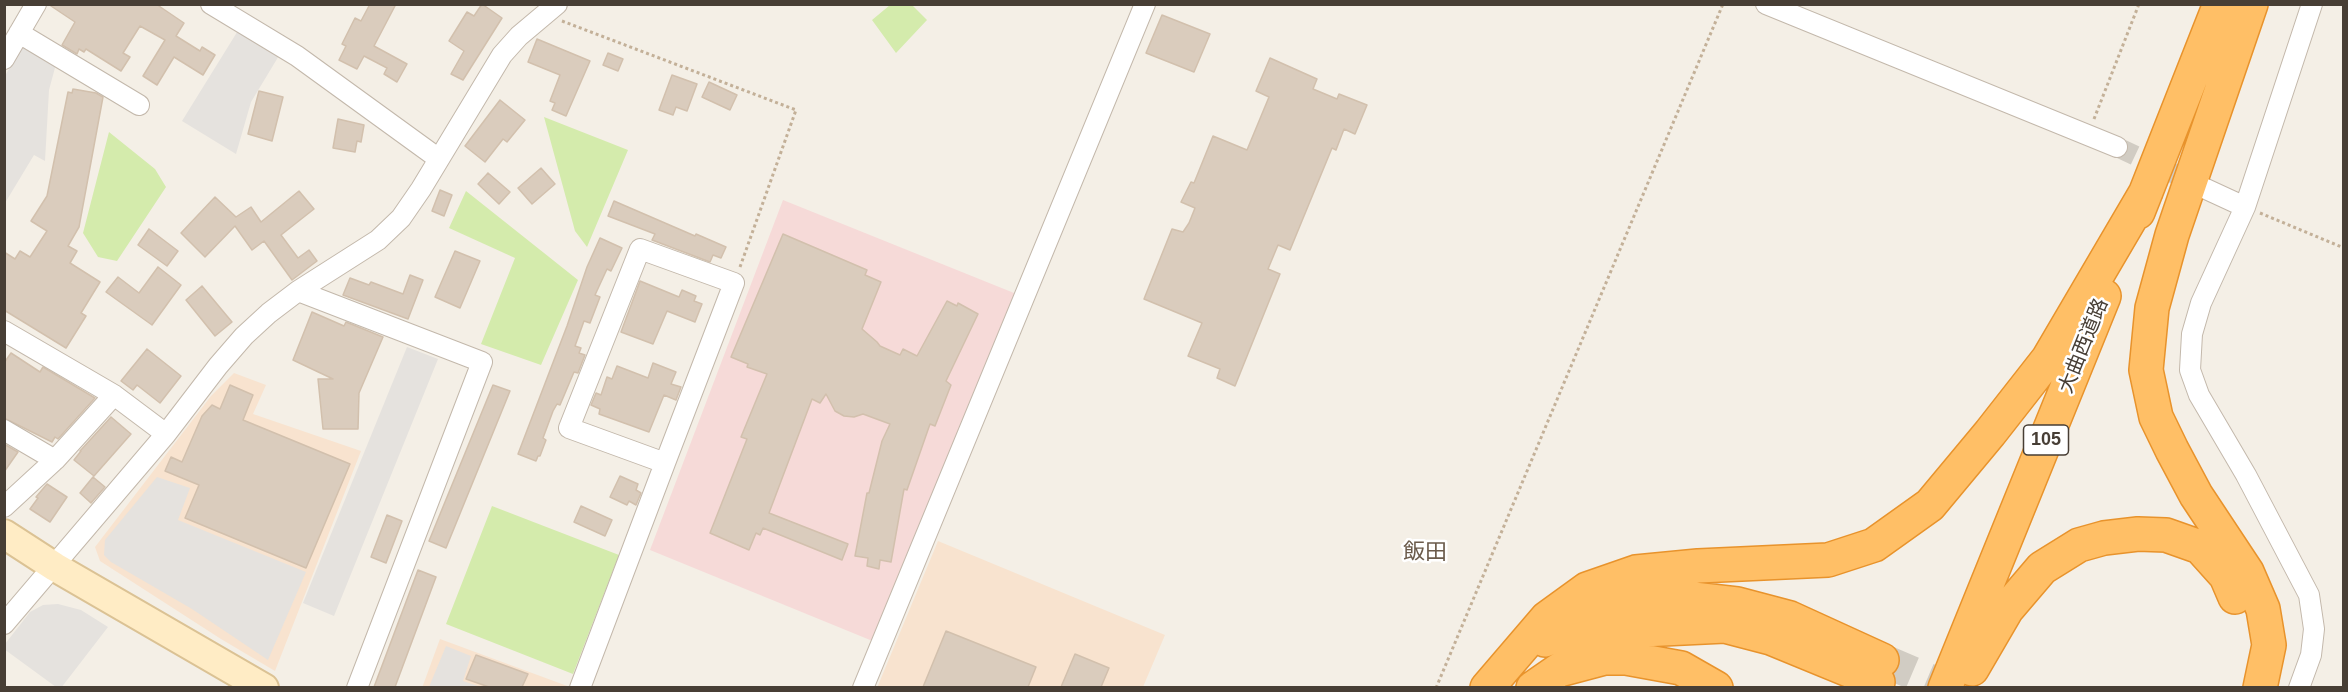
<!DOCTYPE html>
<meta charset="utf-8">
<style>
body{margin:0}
#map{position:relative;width:2348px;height:692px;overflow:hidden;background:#f4efe6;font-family:Arial,sans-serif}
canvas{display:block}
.frame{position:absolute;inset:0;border:6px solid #473e35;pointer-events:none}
</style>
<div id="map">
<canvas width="2348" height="692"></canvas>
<div class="frame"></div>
</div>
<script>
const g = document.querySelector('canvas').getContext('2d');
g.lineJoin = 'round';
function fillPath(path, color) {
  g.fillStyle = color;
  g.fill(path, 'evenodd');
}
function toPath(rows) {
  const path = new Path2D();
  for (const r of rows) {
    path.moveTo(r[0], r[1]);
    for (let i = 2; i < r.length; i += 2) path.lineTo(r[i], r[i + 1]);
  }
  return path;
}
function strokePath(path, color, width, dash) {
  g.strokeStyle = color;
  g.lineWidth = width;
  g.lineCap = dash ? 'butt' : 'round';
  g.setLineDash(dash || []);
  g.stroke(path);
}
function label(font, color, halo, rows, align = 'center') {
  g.font = font + ' Arial,"Noto Sans JP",sans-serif';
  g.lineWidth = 5;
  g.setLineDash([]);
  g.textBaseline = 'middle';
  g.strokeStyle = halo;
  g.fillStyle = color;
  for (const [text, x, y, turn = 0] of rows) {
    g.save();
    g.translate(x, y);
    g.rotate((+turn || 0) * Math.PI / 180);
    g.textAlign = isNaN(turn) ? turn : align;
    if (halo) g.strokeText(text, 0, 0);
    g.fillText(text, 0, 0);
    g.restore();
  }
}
const commercial = toPath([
 [234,373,266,385,253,414,361,451,275,671,221,639,100,561,95,547,211,396],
 [938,541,1165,635,1143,687,877,688],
 [440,639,570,687,569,688,422,688]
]);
const medical = toPath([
 [783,200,1019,295,875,642,650,550]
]);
const green = toPath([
 [911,4,927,20,896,53,872,20,890,5],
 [544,117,628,150,587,247,575,231],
 [109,132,155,169,166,187,117,261,98,257,83,233],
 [466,191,578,280,541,365,481,344,515,258,449,228],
 [492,506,619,555,573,674,446,624]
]);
const parking = toPath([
 [239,29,280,54,251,102,236,154,182,121],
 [22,45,56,64,49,90,45,161,34,155,5,203,5,76],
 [407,347,438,359,334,616,303,603],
 [157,477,190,488,178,520,306,572,268,660,192,609,111,562,104,555,105,540],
 [58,604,81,610,108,627,61,688,56,687,4,649,5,644,30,612,43,605],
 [446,646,471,656,463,681,481,687,429,687]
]);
const building = toPath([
 [48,4,156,4,184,23,176,36,200,51,202,47,215,55,203,75,174,57,157,85,143,76,165,40,140,26,123,53,130,57,121,71,86,49,84,52,79,49,77,54,62,45,75,22,48,4],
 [370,4,396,4,374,46,407,64,397,82,384,74,387,68,364,56,357,69,339,60,346,46,342,44,355,18,361,21,370,4],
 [482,4,502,18,463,80,451,74,464,51,449,41,467,12,474,16,482,4],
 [1162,15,1210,34,1194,72,1146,53,1162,15],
 [537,39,590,61,566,116,552,110,555,103,550,101,560,75,528,62,537,39],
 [608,53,623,59,618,71,603,65,608,53],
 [1270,58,1317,79,1313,89,1337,99,1339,94,1367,105,1355,134,1344,129,1336,150,1332,148,1290,250,1278,245,1268,269,1280,274,1235,386,1217,378,1220,369,1188,356,1202,323,1144,299,1172,229,1183,232,1189,223,1195,208,1181,202,1191,182,1194,183,1213,136,1247,150,1269,97,1256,91,1270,58],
 [672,75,697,84,687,111,676,107,673,115,659,110,672,75],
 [709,82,737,95,730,110,702,97,709,82],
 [73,89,96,93,103,97,79,227,68,246,77,251,70,263,100,282,81,313,86,316,66,348,4,310,4,252,15,259,20,251,30,257,47,231,31,221,47,196,68,92,72,93,73,89],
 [259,91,283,97,272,141,248,134,259,91],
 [500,100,525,120,507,142,503,139,485,162,465,146,500,100],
 [338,119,364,125,361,142,357,141,355,152,333,148,338,119],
 [541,168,555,184,532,204,518,188,541,168],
 [488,173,510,192,499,204,478,184,488,173],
 [440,190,452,195,444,216,432,211,440,190],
 [299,191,314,209,281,235,298,258,309,250,317,261,292,280,264,241,252,250,235,226,205,257,181,233,215,197,236,217,251,207,261,222,299,191],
 [614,201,695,236,696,234,726,247,721,258,713,255,710,262,652,240,655,234,608,216,614,201],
 [149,229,178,251,167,266,138,245,149,229],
 [783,234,867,270,865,275,881,282,862,329,877,342,880,346,900,355,903,349,917,356,947,301,957,306,958,303,978,314,946,381,951,385,935,426,930,424,907,490,904,489,891,562,880,560,879,569,867,566,868,558,855,556,867,493,869,493,882,441,890,424,863,414,854,417,844,416,835,411,826,394,820,403,812,399,769,513,848,544,842,560,763,528,760,535,756,533,749,550,710,533,747,439,741,437,767,374,747,367,748,364,731,357,783,234],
 [600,238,622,248,611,271,607,269,595,295,600,297,590,323,584,321,575,346,581,348,579,353,585,355,578,373,574,372,560,405,557,404,553,411,543,438,546,440,540,456,538,456,536,461,518,454,567,326,587,267,600,238],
 [455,251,480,261,460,308,435,297,455,251],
 [158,267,181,285,152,325,106,292,118,277,139,293,158,267],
 [410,275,423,280,408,319,343,295,350,278,369,285,371,282,403,294,410,275],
 [640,281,679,297,682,290,696,296,694,301,702,304,695,322,667,311,653,344,621,332,640,281],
 [202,286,232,322,215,336,186,300,202,286],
 [312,312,344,326,346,322,383,337,359,393,358,429,323,429,318,379,333,379,293,360,312,312],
 [147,349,181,376,160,403,137,385,133,390,121,381,147,349],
 [11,353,40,372,43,367,95,398,58,439,55,437,52,442,4,418,4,363,11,353],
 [653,363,676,372,671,384,681,387,676,400,664,395,649,432,599,414,600,409,591,405,596,393,601,395,607,377,612,379,617,366,648,378,653,363],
 [230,385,253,395,243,420,350,464,306,568,185,518,199,485,165,471,171,457,182,462,202,416,212,405,220,409,230,385],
 [493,385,510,391,446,548,429,541,493,385],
 [111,417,131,434,94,476,74,460,81,451,80,451,111,417],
 [4,444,18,452,4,472,4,444],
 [620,476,638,484,636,490,641,493,636,505,629,501,627,505,610,497,620,476],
 [93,477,105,487,91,503,80,493,93,477],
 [47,484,67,497,50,522,30,509,38,498,36,497,47,484],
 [581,506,612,520,605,536,574,522,581,506],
 [387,515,402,521,386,563,371,557,387,515],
 [418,570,436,577,395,687,374,687,418,570],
 [946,631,1036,667,1028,687,923,687,946,631],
 [1075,654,1109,668,1101,687,1061,687,1075,654],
 [476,655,528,674,522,687,489,687,466,679,476,655]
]);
const streetTunnel = toPath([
 [2117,147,2198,185]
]);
const highwayTunnel = toPath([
 [1882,660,1948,688]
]);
const path = toPath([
 [562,21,796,110,740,267],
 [2094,119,2139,4],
 [2260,213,2344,248],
 [1436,688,1723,4]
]);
const street = toPath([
 [211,4,297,56,439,159],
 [1766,4,2117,147],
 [19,33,139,105],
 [4,59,36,4],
 [2206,189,2245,207],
 [298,291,482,362,357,688],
 [4,331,114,395,166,434],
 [4,430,55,460],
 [4,507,55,460,114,395],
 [4,624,166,434,218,366,244,336,269,313,298,291,378,240,401,218,421,189,502,55,519,36,557,4],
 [580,688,665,463,569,428,640,249,734,283,665,463],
 [863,688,1145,4],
 [2299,688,2311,655,2314,629,2309,595,2246,475,2199,395,2190,370,2192,334,2201,303,2245,207,2312,4]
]);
const secondary = toPath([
 [4,534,55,567,264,688]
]);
const highway = toPath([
 [2251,4,2172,235,2152,308,2146,370,2156,417,2172,450,2196,495,2247,572,2263,609,2269,645,2260,688],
 [2138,212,2220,4],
 [1545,640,1581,621,1611,610,1655,601,1693,599,1737,604,1790,618,1882,660],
 [1972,669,2007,609,2042,568,2079,545,2104,538,2138,534,2166,535,2200,547,2226,576,2235,597],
 [1559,670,1609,641,1642,630,1725,626,1771,638,1878,682],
 [1487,688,1547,618,1587,589,1636,572,1698,566,1828,560,1874,545,1930,505,1990,433,2048,359,2146,192],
 [1533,688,1559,670,1604,658,1626,658,1681,668,1716,688],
 [1945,688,2104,296]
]);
const shields = [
 [2046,440,45]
];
const shieldNames = [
 ["105",2046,440]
];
const streetNames = [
 ["大曲西道路",2084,346,-68]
];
const quarterNames = [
 ["飯田",1425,553]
];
fillPath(commercial, '#f8e3cf');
fillPath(medical, '#f6dad8');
fillPath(green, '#d4ebac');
fillPath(parking, '#e5e2de');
fillPath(building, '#daccbd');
strokePath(building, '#d2c0ad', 1.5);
strokePath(streetTunnel, '#d1ccc3', 20, [20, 10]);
strokePath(highwayTunnel, '#d1ccc3', 33, [33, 16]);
strokePath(street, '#c3b8ab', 22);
strokePath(secondary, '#dbc294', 32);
strokePath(highway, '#e8932c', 36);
strokePath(path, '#c3b098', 3, [3, 3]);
strokePath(street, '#fff', 20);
strokePath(secondary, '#ffecc5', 28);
strokePath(highway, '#ffbf66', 33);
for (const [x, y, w] of shields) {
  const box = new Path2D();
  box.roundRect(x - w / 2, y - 15, w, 30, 4.5);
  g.fillStyle = '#fff';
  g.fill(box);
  strokePath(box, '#473e35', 1.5);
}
label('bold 18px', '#473e35', null, shieldNames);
label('20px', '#473e35', '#fff', streetNames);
label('22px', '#6b5b4b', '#fff', quarterNames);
</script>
